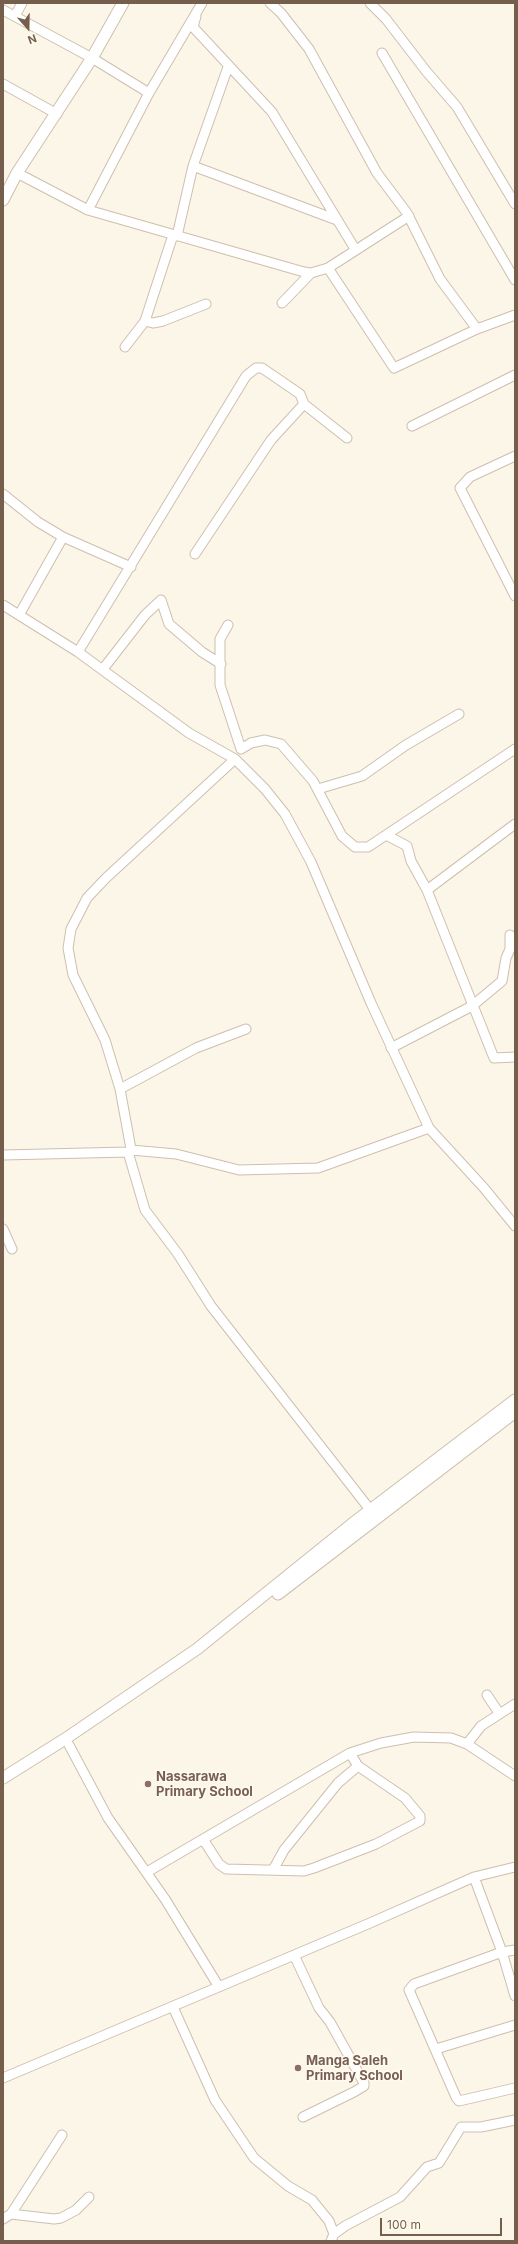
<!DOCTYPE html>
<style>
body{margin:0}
#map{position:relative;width:518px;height:2244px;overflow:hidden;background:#fcf6e8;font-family:Inter,sans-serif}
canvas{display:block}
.frame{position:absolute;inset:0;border:4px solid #755f4c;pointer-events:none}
.north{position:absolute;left:8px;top:8px;width:40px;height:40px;-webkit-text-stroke:3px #fefaee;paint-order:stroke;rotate:160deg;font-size:11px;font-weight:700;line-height:16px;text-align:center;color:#755f4c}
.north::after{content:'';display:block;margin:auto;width:14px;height:18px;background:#755f4c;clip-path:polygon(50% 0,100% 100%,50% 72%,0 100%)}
.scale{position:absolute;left:380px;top:2218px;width:122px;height:18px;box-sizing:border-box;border:2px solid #755f4c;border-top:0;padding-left:5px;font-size:12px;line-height:14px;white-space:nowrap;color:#755f4c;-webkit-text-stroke:3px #fefaee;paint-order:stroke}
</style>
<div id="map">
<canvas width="518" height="2244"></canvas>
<div class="frame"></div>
<div class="north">N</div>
<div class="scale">100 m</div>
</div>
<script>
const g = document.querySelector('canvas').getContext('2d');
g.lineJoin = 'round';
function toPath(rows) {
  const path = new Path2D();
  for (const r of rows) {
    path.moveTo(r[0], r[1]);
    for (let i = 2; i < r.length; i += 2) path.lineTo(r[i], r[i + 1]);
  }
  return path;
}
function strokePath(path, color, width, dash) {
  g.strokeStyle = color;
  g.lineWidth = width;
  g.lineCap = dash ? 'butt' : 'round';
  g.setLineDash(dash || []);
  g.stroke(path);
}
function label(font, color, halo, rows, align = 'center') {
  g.font = font + ' Inter,sans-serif';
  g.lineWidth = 3;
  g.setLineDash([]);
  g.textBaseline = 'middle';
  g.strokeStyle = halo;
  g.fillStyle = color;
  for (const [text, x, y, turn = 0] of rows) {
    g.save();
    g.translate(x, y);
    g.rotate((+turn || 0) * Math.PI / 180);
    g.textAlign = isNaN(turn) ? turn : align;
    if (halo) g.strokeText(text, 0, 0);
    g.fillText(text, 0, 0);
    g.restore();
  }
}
const minor = toPath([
 [270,3,281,13,309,49,377,173,407,213,440,279,477,329],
 [370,3,386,19,426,71,457,107,515,204],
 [3,10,92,58,149,93],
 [15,16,22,3],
 [196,16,193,27,272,112,355,249],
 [382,53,515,280],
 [3,84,57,114],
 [193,166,337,220],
 [17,173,88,210,304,272,311,273,328,268,409,216],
 [88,210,149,93,202,3],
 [177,236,193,166,228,67],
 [328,268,394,368,477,329,515,315],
 [282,303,311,273],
 [145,321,153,323,163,321,206,304],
 [125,347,145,321,173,235],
 [412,426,515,375],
 [515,456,470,477,460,488,515,596],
 [3,494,38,522,63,537,131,567],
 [195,554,271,440,304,404],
 [3,605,78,652,189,733,235,759,265,789,285,814,311,862,371,1003,429,1128,484,1188,515,1226],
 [19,615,63,537],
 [228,625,220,639,220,685,241,749,251,743,265,740,281,744,313,781,342,836,355,847,368,847,515,749],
 [78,652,246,376,256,368,262,368,300,394,304,404,347,438],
 [103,669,145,615,161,600,169,624,202,652,221,664],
 [318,789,362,776,406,745,459,714],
 [386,835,407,846,411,861,427,890,494,1058,515,1057],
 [427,890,515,824],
 [391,1048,472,1006,502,981,506,958,510,949,510,935],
 [120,1089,105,1040,73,975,68,948,71,929,87,898,106,878,235,759],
 [131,1150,176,1154,239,1170,318,1168,429,1128],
 [128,1152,145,1210,178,1254,211,1306,375,1516],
 [3,1155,128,1152,131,1149,120,1089,196,1048,246,1029],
 [3,1229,12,1249],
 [487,1695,499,1713],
 [467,1744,481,1726,515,1704],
 [69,1745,108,1818,165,1899,219,1987],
 [203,1839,219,1864,226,1869,304,1871,314,1868,376,1844,420,1821,420,1816,405,1798,358,1766,350,1753],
 [273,1870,284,1850,338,1783,358,1766],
 [147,1872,350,1753,381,1743,414,1737,451,1738,467,1744,515,1776],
 [474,1877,502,1952,515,1996],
 [515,1950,502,1952,414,1984,409,1990,456,2097,459,2101,515,2088],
 [294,1955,319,2008,330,2022,364,2083,364,2086,354,2092,303,2117],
 [173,2007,215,2100,254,2158,288,2186,312,2200,329,2221,334,2234],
 [436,2049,515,2025],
 [3,2078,370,1923,474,1877,515,1867],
 [11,2214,54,2219,61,2218,76,2210,89,2197],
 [3,2219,11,2214,62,2135],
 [331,2241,334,2234,345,2226,400,2197,427,2167,439,2163,461,2127,481,2127,515,2120]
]);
const tertiary = toPath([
 [3,200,17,173,92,58,123,3],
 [278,1594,515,1412],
 [3,1778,65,1739,197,1649,352,1524,515,1400]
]);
const markers = [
 [148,1784,4,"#8d6e63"],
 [298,2068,4,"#8d6e63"]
];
const educationNames = [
 ["Nassarawa",156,1777],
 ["Primary School",156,1792],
 ["Manga Saleh",306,2061],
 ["Primary School",306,2076]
];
strokePath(minor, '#cebfae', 11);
strokePath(tertiary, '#cebfae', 13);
strokePath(minor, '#fff', 9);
strokePath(tertiary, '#fff', 11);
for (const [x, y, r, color] of markers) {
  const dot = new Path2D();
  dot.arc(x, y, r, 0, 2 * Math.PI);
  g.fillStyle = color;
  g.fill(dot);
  strokePath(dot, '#fefaee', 1.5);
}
label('bold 13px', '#785e54', '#fefaee', educationNames, 'left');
</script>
